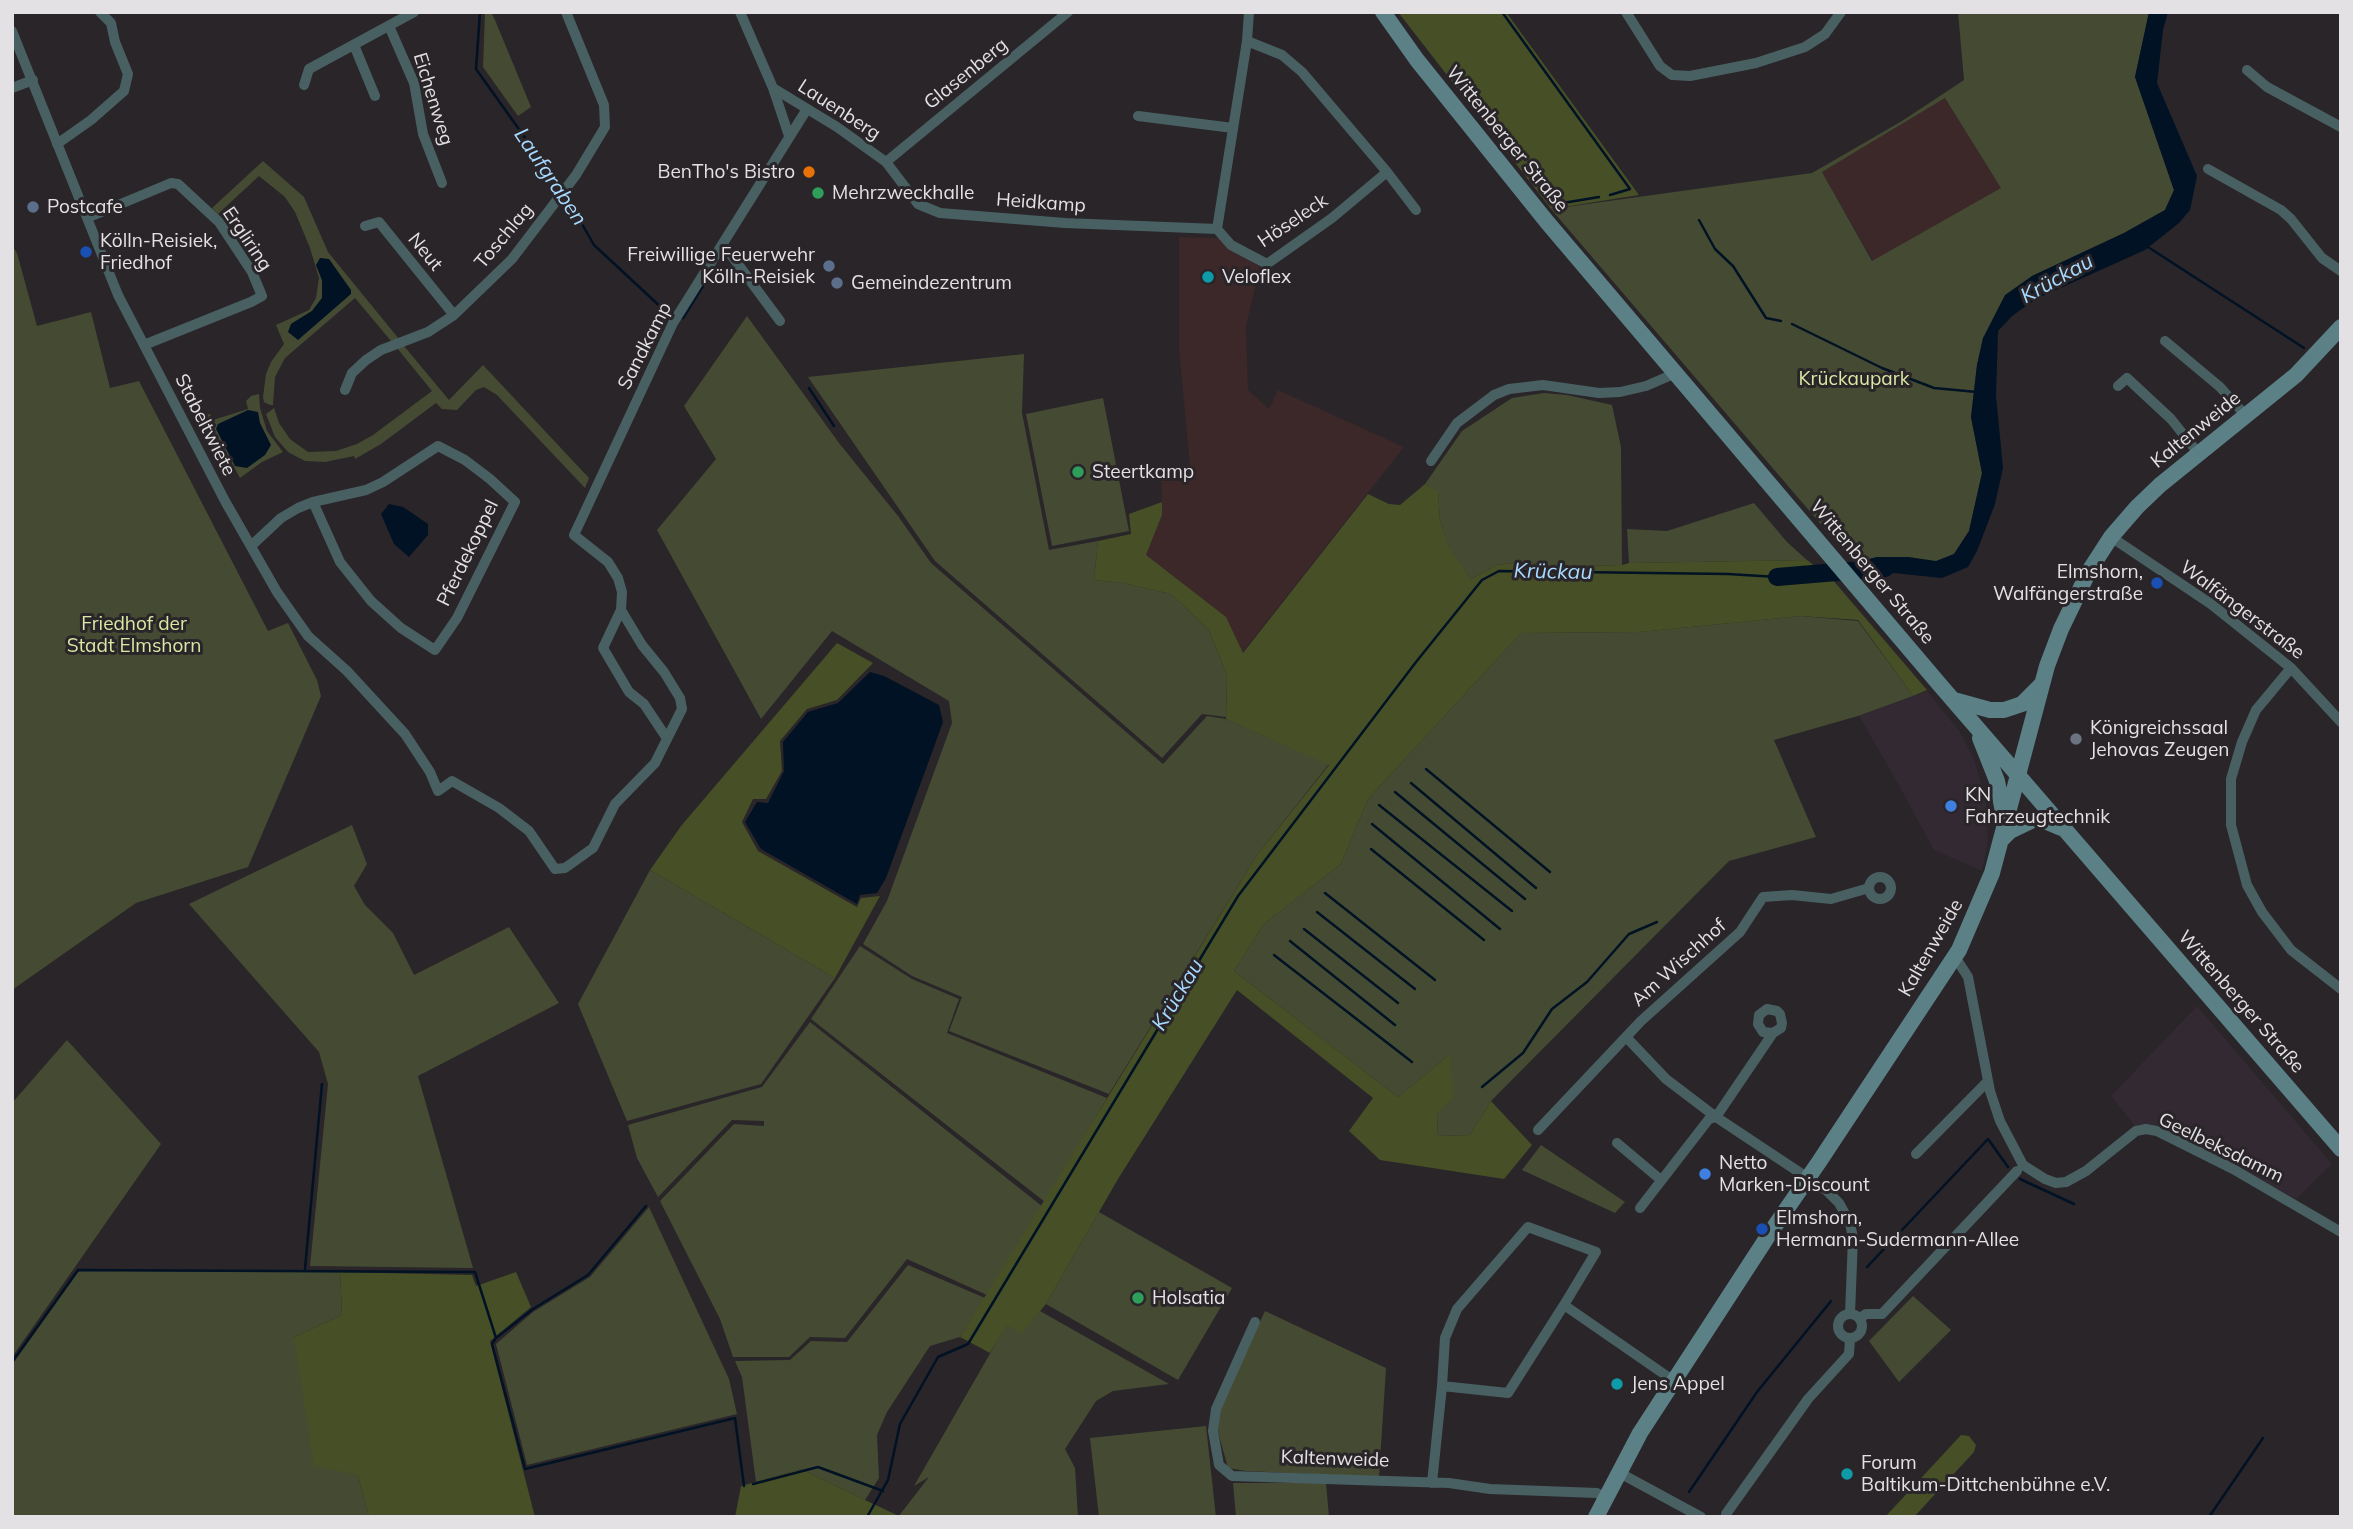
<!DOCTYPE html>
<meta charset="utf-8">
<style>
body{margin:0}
#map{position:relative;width:2353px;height:1529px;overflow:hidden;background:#292529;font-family:Mulish,sans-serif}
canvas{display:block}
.frame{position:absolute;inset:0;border:14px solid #e4e1e4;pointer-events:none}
</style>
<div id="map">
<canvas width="2353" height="1529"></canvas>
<div class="frame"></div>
</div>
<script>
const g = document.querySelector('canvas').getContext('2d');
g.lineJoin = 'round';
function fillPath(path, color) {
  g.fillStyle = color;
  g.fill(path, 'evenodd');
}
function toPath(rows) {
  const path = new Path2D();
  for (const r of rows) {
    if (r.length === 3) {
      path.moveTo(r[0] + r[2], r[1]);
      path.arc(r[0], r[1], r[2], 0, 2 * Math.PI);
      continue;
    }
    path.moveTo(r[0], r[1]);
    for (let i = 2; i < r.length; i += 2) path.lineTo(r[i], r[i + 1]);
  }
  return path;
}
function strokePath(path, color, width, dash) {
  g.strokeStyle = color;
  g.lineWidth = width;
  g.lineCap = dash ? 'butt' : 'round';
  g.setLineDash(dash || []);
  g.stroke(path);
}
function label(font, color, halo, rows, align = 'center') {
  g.font = font + ' Mulish,sans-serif';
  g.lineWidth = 6;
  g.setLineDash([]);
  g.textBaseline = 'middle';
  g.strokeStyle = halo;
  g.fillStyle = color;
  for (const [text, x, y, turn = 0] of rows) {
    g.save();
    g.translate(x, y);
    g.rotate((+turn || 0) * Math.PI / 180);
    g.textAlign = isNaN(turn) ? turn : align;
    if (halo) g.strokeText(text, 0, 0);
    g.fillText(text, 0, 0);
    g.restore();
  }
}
const built = toPath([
 [1927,691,1960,732,1974,759,1986,801,1988,839,1982,871,1934,850,1896,780,1859,716],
 [2197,1006,2332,1164,2296,1199,2158,1125,2146,1124,2135,1126,2111,1096]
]);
const industrial = toPath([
 [1945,98,2002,188,1873,261,1822,172],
 [1179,237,1219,238,1228,247,1260,267,1246,326,1248,390,1269,409,1278,390,1404,447,1242,653,1146,555,1162,515,1161,474,1190,467,1179,349]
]);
const green = toPath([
 [485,12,491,12,495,20,531,107,518,116,483,67],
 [1958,12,2149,12,2135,77,2174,190,2165,210,2124,233,2032,276,1983,338,1977,365,1971,417,1982,473,1969,531,1954,554,1936,562,1908,557,1877,557,1854,563,1551,209,1812,173,1902,121,1964,80],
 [1945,98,2001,188,1872,261,1822,172],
 [263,161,304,197,328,252,399,339,391,341,355,298,285,358,275,377,273,405,270,405,264,402,263,397,266,374,271,362,284,344,276,325,309,310,316,298,319,278,310,248,295,212,285,197,259,176,218,214,212,208],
 [329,259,339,274,298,340,291,324,312,311,322,298,322,280,316,265],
 [12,245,17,253,37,326,91,312,110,388,139,381,268,631,288,623,317,680,321,696,248,867,136,903,12,990],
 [747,316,839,443,898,516,931,563,1163,764,1207,716,1226,719,1329,764,1257,855,1109,1094,949,1031,962,997,912,976,863,944,887,901,952,723,949,701,832,631,761,719,657,530,716,459,684,406],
 [404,346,449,400,483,365,589,478,585,488,497,395,484,387,476,390,457,410,442,409,436,403,381,444,355,459,354,456,325,462,305,461,288,452,275,437,266,414,274,408,279,423,290,439,308,452,336,451,357,444,373,435,432,391,397,348],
 [1024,354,1022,413,1049,550,1098,541,1094,580,1123,583,1171,594,1209,630,1227,675,1226,717,1202,714,1162,758,935,561,808,377],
 [1544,393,1567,395,1612,405,1621,447,1622,565,1545,567,1528,561,1497,565,1471,579,1450,550,1440,521,1438,492,1425,484,1462,431,1512,398],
 [259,394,260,408,267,431,283,452,262,462,240,478,205,415,210,414,213,420,248,409,246,401,251,396],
 [1103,398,1129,531,1052,546,1026,414],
 [1754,503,1787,542,1807,560,1629,563,1627,529,1667,531],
 [1801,616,1858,621,1913,696,1858,716,1774,740,1816,837,1729,861,1491,1101,1470,1135,1438,1136,1437,1113,1450,1054,1398,1097,1234,971,1264,924,1341,864,1368,799,1521,633,1640,632],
 [352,825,367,864,354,886,365,905,393,933,414,975,509,927,559,1003,418,1076,473,1268,310,1266,328,1084,319,1052,189,904],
 [650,870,835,978,761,1084,627,1121,578,1004],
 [860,946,912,979,959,999,947,1033,1107,1098,1045,1202,811,1019],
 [810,1022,1043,1207,987,1295,907,1259,845,1338,810,1337,789,1357,733,1357,720,1319,660,1201,734,1124,764,1126,764,1121,732,1120,658,1197,637,1158,628,1125,762,1087],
 [67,1040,161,1144,12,1357,12,1103],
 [1541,1145,1625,1202,1615,1213,1522,1170],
 [649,1207,729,1379,737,1414,527,1465,496,1344,533,1312,590,1277],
 [1099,1212,1232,1288,1178,1380,1046,1304],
 [908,1265,985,1298,960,1337,930,1346,887,1412,877,1435,879,1478,865,1500,801,1469,756,1482,742,1377,735,1361,790,1360,811,1341,847,1342],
 [79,1271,340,1272,342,1315,294,1337,358,1475,369,1517,12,1517,12,1365],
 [1913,1296,1951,1330,1899,1382,1869,1341],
 [1040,1311,1169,1384,1113,1391,1096,1401,1065,1449,1075,1468,1078,1517,898,1517,929,1477,914,1486,1007,1324,1022,1332],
 [1265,1311,1386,1368,1379,1477,1246,1471,1228,1468,1218,1432,1220,1410],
 [1206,1426,1216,1517,1099,1517,1090,1438],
 [1233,1483,1326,1483,1329,1517,1236,1517]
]);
const forest = toPath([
 [1398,12,1506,12,1639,195,1551,209],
 [1425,484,1438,491,1440,521,1450,549,1471,579,1497,565,1528,561,1545,567,1622,565,1629,563,1807,560,1832,579,1927,690,1913,696,1858,620,1801,616,1640,632,1521,633,1368,799,1341,864,1264,924,1234,971,1398,1097,1450,1054,1453,1098,1437,1113,1438,1136,1470,1135,1491,1101,1532,1145,1504,1179,1380,1160,1349,1131,1373,1098,1237,990,1118,1179,1046,1304,1022,1333,1007,1325,990,1353,960,1337,1257,855,1329,765,1226,719,1227,675,1209,630,1171,594,1123,583,1094,580,1098,541,1131,534,1129,514,1162,502,1162,515,1146,555,1226,617,1243,653,1368,494,1389,504,1400,505],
 [837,643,873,663,837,700,807,709,780,741,782,771,766,799,753,799,742,822,758,851,857,907,861,898,880,896,835,978,650,870,681,826],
 [340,1272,472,1275,476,1286,516,1272,531,1307,490,1341,535,1517,369,1517,358,1475,314,1466,294,1337,342,1315],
 [1961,1435,1969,1436,1976,1445,1974,1452,1914,1517,1885,1517],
 [801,1469,865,1500,899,1516,735,1517,741,1486]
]);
const water = toPath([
 [2149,12,2168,12,2163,30,2157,83,2197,176,2190,210,2179,223,2145,250,2036,299,2012,316,1998,331,1996,396,2003,468,1995,504,1977,551,1968,567,1942,578,1894,573,1869,578,1854,563,1877,557,1908,557,1936,561,1954,554,1969,531,1982,473,1971,417,1977,365,1983,338,2005,295,2032,276,2124,233,2165,210,2174,190,2135,77],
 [320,258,329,259,351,290,351,294,298,340,288,332,291,324,312,311,322,298,322,280,316,265],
 [248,410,258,412,260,423,271,445,265,455,247,468,235,466,216,429,218,424],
 [389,504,403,507,428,524,428,535,409,557,394,544,381,514],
 [870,672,884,676,939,705,943,722,886,878,877,893,860,895,857,904,761,849,745,822,757,802,768,803,784,771,783,742,808,712,838,703]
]);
const stream = toPath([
 [480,12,476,69,561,188],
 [1502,12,1630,189,1610,195],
 [566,196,594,245,664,310,673,314],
 [1563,203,1599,197],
 [1699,220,1715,249,1733,266,1766,318,1781,321],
 [2148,247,2304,348],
 [680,317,683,318,713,270,721,270,728,277],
 [1792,324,1882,368,1934,388,1977,392],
 [809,388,834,426],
 [1426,769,1550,872],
 [1411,783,1536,888],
 [1395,792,1525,899],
 [1379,805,1512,911],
 [1372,824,1500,929],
 [1371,849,1484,940],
 [1325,893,1435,980],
 [1317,912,1415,989],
 [1304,929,1398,1003],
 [1290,941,1395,1025],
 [1274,955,1412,1062],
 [1482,1087,1523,1053,1552,1009,1587,982,1629,934,1657,922],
 [2020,1179,2074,1204],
 [1867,1267,1988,1139,2008,1167],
 [305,1269,322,1084],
 [496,1338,533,1309,588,1275,646,1206],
 [12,1362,78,1270,475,1272,496,1338,492,1344,525,1469,735,1418,744,1486],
 [753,1484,818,1467,883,1491],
 [1689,1492,1757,1392,1831,1301],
 [867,1517,888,1480,900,1424,938,1357,968,1344,1238,896,1416,662,1482,580,1499,571,1728,574,1777,577],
 [2209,1517,2263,1438]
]);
const river = toPath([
 [1777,577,1885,568]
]);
const street = toPath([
 [740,12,773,88,789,136],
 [1626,12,1660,66,1672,75,1690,76,1756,63,1805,47,1825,34,1841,12],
 [389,26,414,83,423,134,442,183],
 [12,31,118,295,225,501,277,592,308,636,347,671,405,734,430,772,438,791,452,781,499,808,529,831,555,869,565,868,593,848,615,804,655,763,682,709,680,698,664,672,642,645,621,610,622,592,618,578,608,562,574,535,673,323,807,109],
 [1247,41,1282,55,1302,72,1387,172,1416,210],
 [354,45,375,96],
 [2247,70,2267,87,2341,127],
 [304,85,309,69,414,12],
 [12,88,33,80],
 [773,88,837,127,886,162,918,204,940,213,1065,223,1217,229],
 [1138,116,1233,128],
 [57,144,91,120,124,91,128,74,115,42,111,23,100,12],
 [886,162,1068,12],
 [2208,169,2281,210,2291,219,2322,258,2341,271],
 [87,218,171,183,178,184,219,222,252,272,262,296,251,302,144,345],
 [365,226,379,222,454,315],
 [1217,229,1247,41,1249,12],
 [1217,229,1231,245,1267,264,1332,218,1387,172],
 [723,244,780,321],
 [2165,341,2220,387,2247,417],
 [2118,386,2127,378,2171,419,2199,454],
 [345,390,352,373,366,360,381,350,428,332,454,315,512,259,576,175,605,127,604,105,566,12],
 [1431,461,1457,423,1494,395,1509,389,1543,385,1599,393,1620,392,1646,386,1676,373],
 [2111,537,2211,604,2291,668,2341,722],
 [251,546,281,518,298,508,313,502,366,490,383,482,438,446,465,460,490,479,515,502,457,618,435,650,401,628,371,601,340,562,313,502],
 [621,610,603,648,629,692,644,704,666,737],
 [2291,668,2256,710,2242,742,2231,779,2231,825,2247,885,2262,912,2291,950,2341,989],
 [1880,888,11],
 [1953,959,1959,963,1968,977,1990,1091,2000,1121,2023,1165,2045,1179,2056,1183,2066,1182,2086,1171,2136,1131,2146,1129,2157,1131,2233,1169,2341,1232],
 [1773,1033,1763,1032,1758,1024,1759,1015,1767,1009,1777,1011,1780,1014,1782,1023,1781,1028,1773,1033,1716,1117,1826,1190,1839,1203,1850,1223,1853,1238,1850,1314],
 [1627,1038,1666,1079,1716,1117,1709,1119,1640,1208],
 [1538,1130,1641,1021,1740,932,1763,897,1792,895,1831,899,1869,888],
 [1617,1143,1661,1180],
 [1916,1154,1988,1081],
 [1850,1326,12],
 [1860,1318,1866,1314,1882,1314,2017,1171],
 [1255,1322,1216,1409,1213,1431,1219,1465,1232,1476,1449,1483,1490,1489,1597,1493,1605,1498],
 [1442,1386,1445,1338,1457,1309,1528,1227,1596,1252,1564,1305],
 [1618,1472,1701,1517],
 [1432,1483,1442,1386,1508,1393,1564,1305,1674,1381],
 [1726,1514,1808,1399,1849,1354,1850,1339]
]);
const secondary = toPath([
 [1383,12,1417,60,1547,222,1940,685,2341,1149],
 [1954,700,1990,710,2004,710,2022,704,2041,685],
 [1980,738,1997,781,2004,817],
 [2001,840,2010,831,2033,820,2042,820,2061,828],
 [1596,1517,1640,1433,1770,1233,1819,1162,1959,950,1992,873,2047,666,2061,629,2089,571,2111,537,2137,507,2160,485,2296,375,2341,327]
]);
const markers = [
 [809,172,7,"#e8710a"],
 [818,193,7,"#2e9e5b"],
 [33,207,7,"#5c6f8a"],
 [86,252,7,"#1a4fb4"],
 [829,266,7,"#5c6f8a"],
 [1208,277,7,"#0f9aa8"],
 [837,283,7,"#5c6f8a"],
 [1078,472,7,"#2e9e5b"],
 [2157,583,7,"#1a4fb4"],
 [2076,739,7,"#6b7280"],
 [1951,806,7,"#3f7fe0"],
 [1705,1174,7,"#3f7fe0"],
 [1762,1229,7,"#1a4fb4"],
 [1138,1298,7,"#2e9e5b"],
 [1617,1384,7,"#0f9aa8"],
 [1847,1474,7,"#0f9aa8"]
];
const streetNames = [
 ["Glasenberg",966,74,-39],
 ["Eichenweg",433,99,73],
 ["Lauenberg",839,110,33],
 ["Wittenberger Straße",1507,139,51],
 ["Heidkamp",1041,203,4],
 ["Höseleck",1293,221,-34],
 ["Toschlag",504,236,-50],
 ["Ergliring",247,239,56],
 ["Neut",425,252,51],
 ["Sandkamp",645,346,-63],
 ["Stabeltwiete",205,425,63],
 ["Kaltenweide",2196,430,-39],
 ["Pferdekoppel",468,553,-64],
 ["Wittenberger Straße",1872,572,50],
 ["Walfängerstraße",2242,610,37],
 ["Kaltenweide",1931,948,-60],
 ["Am Wischhof",1679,963,-42],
 ["Wittenberger Straße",2241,1002,49],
 ["Geelbeksdamm",2221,1148,26],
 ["Kaltenweide",1335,1459,2]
];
const poiNames = [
 ["BenTho's Bistro",795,172,"right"],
 ["Mehrzweckhalle",832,193],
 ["Postcafe",47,207],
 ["Kölln-Reisiek,",100,241],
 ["Friedhof",100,263],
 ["Freiwillige Feuerwehr",815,255,"right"],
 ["Kölln-Reisiek",815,277,"right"],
 ["Veloflex",1222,277],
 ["Gemeindezentrum",851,283],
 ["Steertkamp",1092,472],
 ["Elmshorn,",2143,572,"right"],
 ["Walfängerstraße",2143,594,"right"],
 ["Königreichssaal",2090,728],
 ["Jehovas Zeugen",2090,750],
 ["KN",1965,795],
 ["Fahrzeugtechnik",1965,817],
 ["Netto",1719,1163],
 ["Marken-Discount",1719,1185],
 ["Elmshorn,",1776,1218],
 ["Hermann-Sudermann-Allee",1776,1240],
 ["Holsatia",1152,1298],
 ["Jens Appel",1631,1384],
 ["Forum",1861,1463],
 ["Baltikum-Dittchenbühne e.V.",1861,1485]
];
const parkNames = [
 ["Krückaupark",1854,379],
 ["Friedhof der",134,624],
 ["Stadt Elmshorn",134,646]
];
const waterNames = [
 ["Laufgraben",550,177,56],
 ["Krückau",2057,279,-29],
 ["Krückau",1553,572,1],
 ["Krückau",1178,995,-59]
];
fillPath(built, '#332932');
fillPath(industrial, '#3c2829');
fillPath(green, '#454b32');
fillPath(forest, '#474f26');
fillPath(water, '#001224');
strokePath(stream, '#001224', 2.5);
strokePath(river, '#001224', 18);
strokePath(street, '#496063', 10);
strokePath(secondary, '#5b8086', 16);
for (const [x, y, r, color] of markers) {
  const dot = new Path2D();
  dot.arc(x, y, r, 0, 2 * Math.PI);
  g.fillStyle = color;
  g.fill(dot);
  strokePath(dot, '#292529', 2.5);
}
label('19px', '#e4e1e4', '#292529', streetNames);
label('19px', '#e4e1e4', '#292529', poiNames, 'left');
label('19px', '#d9e8a2', '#292529', parkNames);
label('italic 21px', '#a8daff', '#292529', waterNames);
</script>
